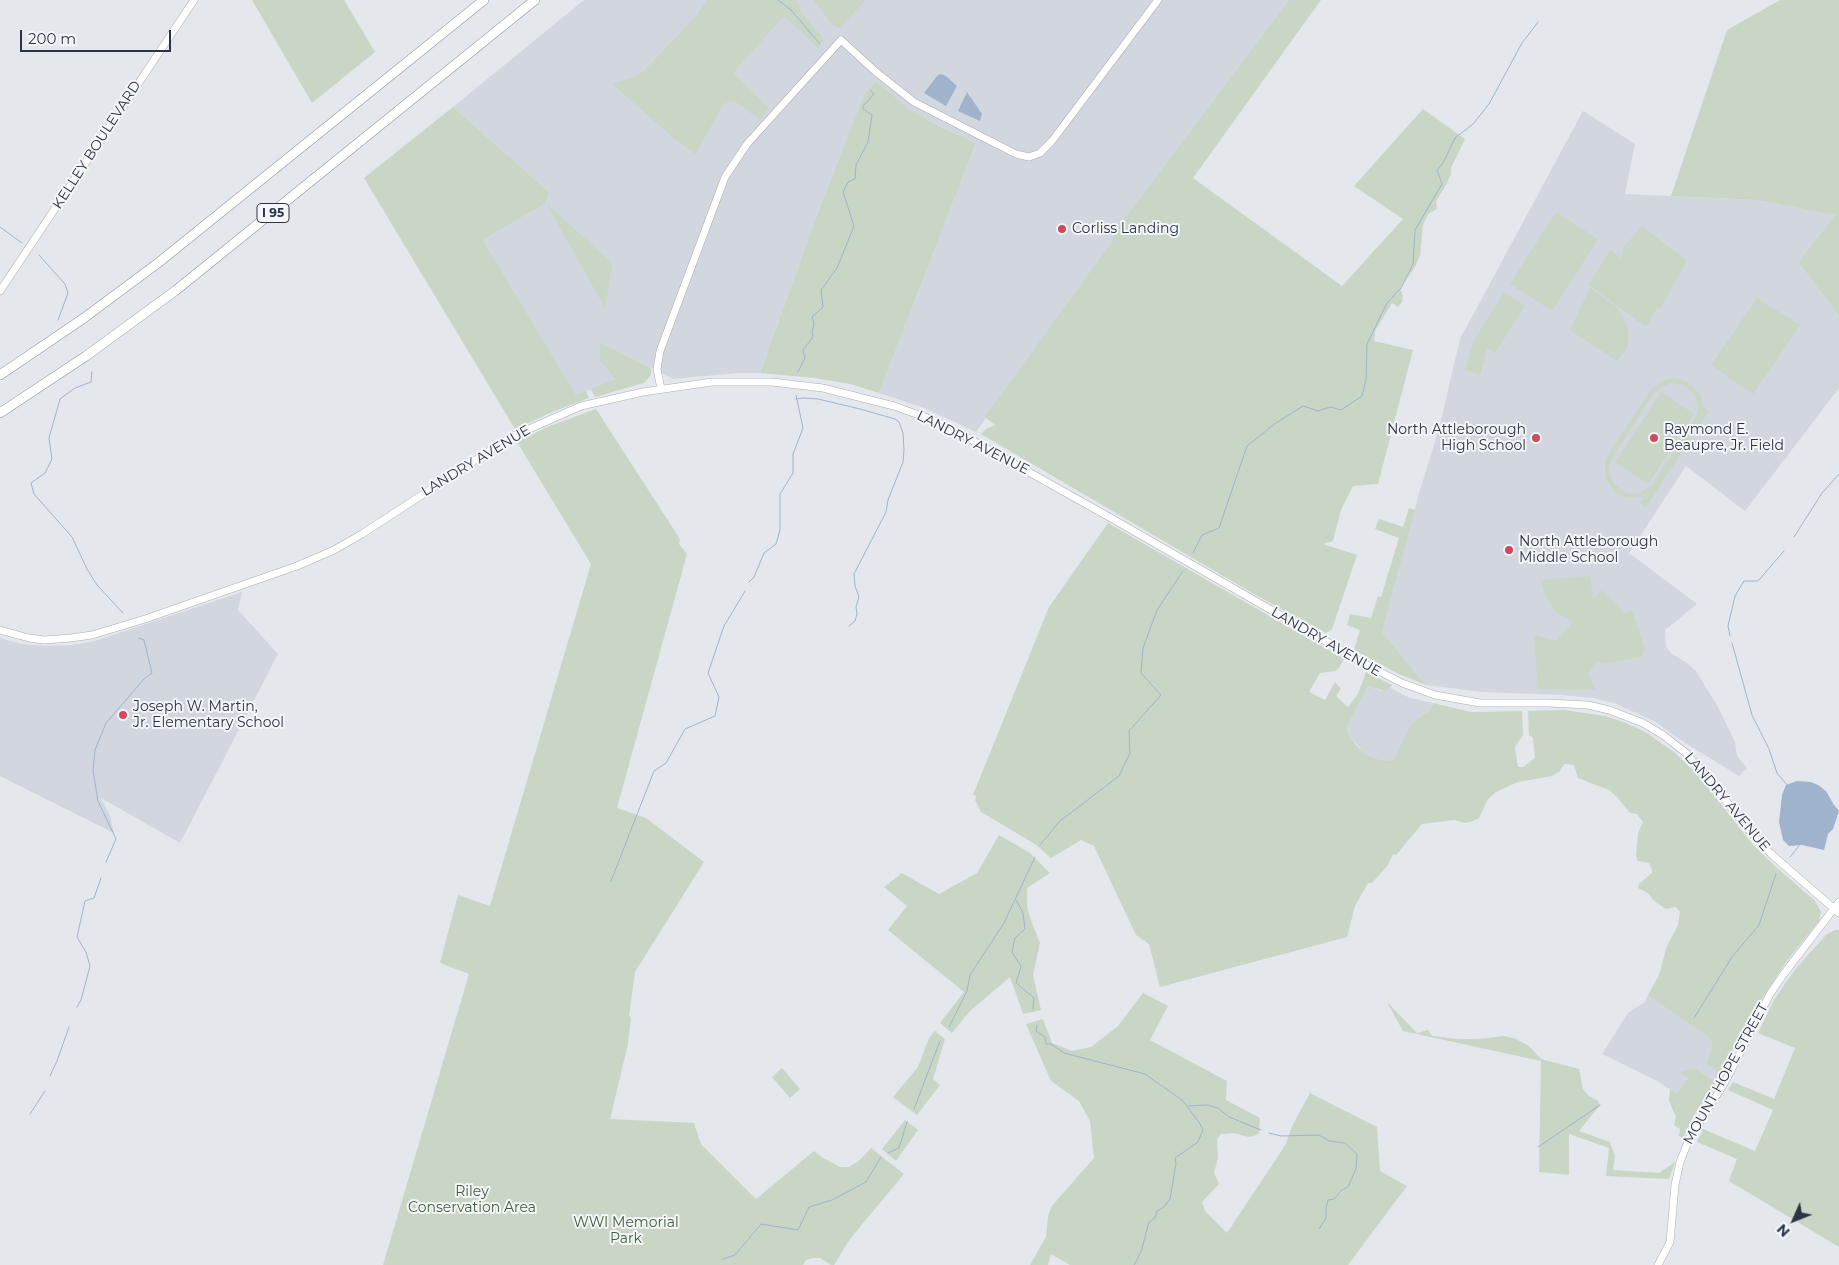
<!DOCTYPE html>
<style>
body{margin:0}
#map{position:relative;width:1839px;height:1265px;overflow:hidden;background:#e4e7ec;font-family:Montserrat,sans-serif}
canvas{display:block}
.north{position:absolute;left:1769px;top:1195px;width:50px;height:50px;-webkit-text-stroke:4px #f4f6f9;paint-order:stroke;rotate:226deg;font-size:14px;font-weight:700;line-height:20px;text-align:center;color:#2b3445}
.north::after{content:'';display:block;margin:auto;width:18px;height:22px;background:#2b3445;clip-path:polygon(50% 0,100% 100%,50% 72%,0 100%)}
.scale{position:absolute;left:20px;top:30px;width:151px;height:22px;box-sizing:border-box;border:2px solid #2b3445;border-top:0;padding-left:6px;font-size:15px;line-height:18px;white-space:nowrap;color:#2b3445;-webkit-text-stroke:4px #f4f6f9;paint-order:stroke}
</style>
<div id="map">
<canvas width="1839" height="1265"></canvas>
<div class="north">N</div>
<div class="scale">200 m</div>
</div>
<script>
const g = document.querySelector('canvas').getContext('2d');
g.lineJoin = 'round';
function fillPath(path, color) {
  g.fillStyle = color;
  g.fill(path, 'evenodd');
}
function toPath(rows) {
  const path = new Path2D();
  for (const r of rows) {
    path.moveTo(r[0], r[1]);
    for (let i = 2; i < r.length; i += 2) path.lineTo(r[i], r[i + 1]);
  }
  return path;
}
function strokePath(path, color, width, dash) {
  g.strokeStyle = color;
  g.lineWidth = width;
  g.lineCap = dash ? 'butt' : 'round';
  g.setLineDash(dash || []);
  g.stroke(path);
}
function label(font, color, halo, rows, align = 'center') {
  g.font = font + ' Montserrat,sans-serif';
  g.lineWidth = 4;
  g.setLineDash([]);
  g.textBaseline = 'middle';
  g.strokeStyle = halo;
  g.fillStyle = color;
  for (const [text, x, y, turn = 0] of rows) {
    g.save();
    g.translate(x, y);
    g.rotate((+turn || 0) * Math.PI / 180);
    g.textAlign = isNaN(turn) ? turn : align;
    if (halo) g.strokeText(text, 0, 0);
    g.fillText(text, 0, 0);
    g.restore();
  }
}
const built = toPath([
 [584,0,1289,0,1115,231,1121,236,976,432,924,408,879,393,976,143,937,125,911,110,876,81,864,94,817,215,760,373,738,373,673,379,600,342,600,361,615,379,576,396,483,240,546,203,549,192,453,107],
 [1583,111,1635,144,1625,194,1757,200,1835,215,1798,262,1839,316,1839,388,1745,511,1686,466,1629,553,1697,604,1665,630,1666,647,1671,653,1687,663,1696,671,1718,707,1735,742,1737,756,1747,768,1739,776,1687,744,1654,721,1614,703,1593,698,1563,695,1483,692,1426,685,1382,632,1420,490,1439,429,1460,339],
 [242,592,238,610,278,654,180,843,101,798,110,816,114,833,0,776,0,638,21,644,47,646,72,645,95,641],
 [1368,686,1382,691,1390,688,1410,698,1433,703,1430,710,1418,718,1394,759,1388,761,1373,758,1364,753,1348,734,1345,727],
 [1648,995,1703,1031,1712,1041,1712,1047,1706,1063,1721,1073,1716,1082,1695,1068,1677,1094,1659,1082,1602,1054,1628,1013,1645,1002]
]);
const green = toPath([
 [252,0,344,0,375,52,312,103],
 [707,0,796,0,802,13,824,39,818,48,784,16,736,69,734,74,769,108,760,120,738,103,731,101,724,104,695,154,669,134,612,84,633,77,644,71,696,16],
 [813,0,866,0,839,28,833,25],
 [1289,0,1321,0,1193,178,1342,286,1403,219,1354,186,1423,109,1465,139,1451,168,1451,174,1446,185,1436,201,1437,209,1428,214,1423,225,1420,256,1414,269,1400,288,1403,296,1402,302,1398,307,1392,303,1375,331,1374,341,1413,350,1378,484,1353,486,1341,510,1333,541,1323,544,1357,555,1332,629,1326,633,1254,594,981,434,986,429,995,425,985,417,1111,243,1115,231],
 [1780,0,1839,0,1839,316,1798,262,1835,215,1757,200,1671,196,1727,30],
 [876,81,911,110,937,125,976,143,879,393,850,384,815,378,760,373,817,215,864,94],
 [453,107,549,192,546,203,612,263,605,308,546,203,483,240,576,395,586,391,589,398,552,412,515,429,364,178],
 [1556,212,1598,239,1552,311,1510,284],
 [1642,226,1687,261,1660,309,1657,308,1646,327,1589,285,1610,250,1621,258,1623,248],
 [1590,288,1617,307,1628,327,1628,347,1617,361,1570,330],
 [1504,292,1525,306,1495,353,1487,349,1480,375,1465,370,1474,340],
 [1757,298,1800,325,1753,394,1711,365],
 [600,342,651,368,651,375,644,383,595,397,591,389,615,379,600,361],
 [1674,378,1683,380,1692,385,1701,396,1703,407,1709,411,1646,507,1640,503,1644,497,1628,498,1619,495,1612,489,1605,477,1605,462,1609,453,1652,388,1664,380],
 [1671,383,1683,385,1693,393,1698,405,1696,417,1651,486,1640,493,1632,494,1624,492,1614,484,1610,476,1609,468,1611,460,1653,394,1663,386],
 [1661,392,1694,414,1648,484,1615,462],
 [596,409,680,539,679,544,687,554,617,808,646,818,704,862,635,972,629,1016,631,1017,628,1044,610,1119,694,1123,701,1144,756,1199,814,1151,823,1158,840,1167,849,1167,860,1160,871,1148,904,1174,850,1239,834,1265,831,1265,820,1258,813,1258,806,1260,803,1265,383,1265,469,974,440,963,458,895,490,906,591,564,517,442,545,428],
 [1409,508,1415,510,1382,632,1426,685,1399,674,1354,650,1360,630,1347,625,1350,614,1371,618,1378,596,1381,597,1399,538,1375,529,1379,519,1403,527],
 [1108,523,1344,659,1339,668,1335,671,1320,673,1309,692,1325,700,1335,682,1341,689,1336,696,1348,707,1358,694,1366,672,1392,685,1390,688,1385,691,1368,686,1346,727,1348,734,1356,745,1364,753,1373,758,1388,761,1394,759,1410,727,1418,718,1430,710,1433,703,1471,712,1522,711,1523,735,1515,747,1518,767,1523,767,1535,758,1533,738,1529,735,1528,711,1564,710,1605,716,1626,723,1647,733,1675,753,1698,775,1754,846,1776,867,1815,901,1821,912,1819,921,1786,962,1758,1005,1741,1040,1736,1044,1721,1073,1706,1063,1712,1047,1712,1041,1706,1035,1648,995,1659,975,1667,946,1678,925,1680,912,1676,907,1666,909,1653,900,1648,893,1638,888,1639,884,1652,873,1652,870,1649,863,1638,861,1636,856,1638,833,1643,822,1637,814,1630,813,1617,797,1609,790,1578,778,1574,765,1564,764,1560,771,1552,776,1518,782,1496,792,1488,799,1479,818,1473,821,1465,823,1454,820,1422,824,1396,855,1393,854,1388,865,1372,883,1368,883,1355,906,1347,937,1160,987,1149,944,1136,935,1094,846,1081,840,1051,858,1035,844,981,812,975,800,976,796,973,795,1049,607],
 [1590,576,1593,600,1602,590,1625,613,1632,610,1645,649,1641,657,1601,664,1599,661,1588,673,1595,690,1538,689,1534,635,1556,641,1573,622,1556,612,1544,594,1541,580],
 [999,835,1030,853,1050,873,1027,888,1027,905,1030,918,1040,943,1033,975,1041,1010,1023,1014,1010,977,969,1012,952,1033,940,1023,964,992,888,930,907,906,884,887,902,873,939,894,977,873],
 [1835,930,1839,930,1839,1247,1729,1181,1737,1159,1697,1142,1703,1129,1755,1151,1773,1110,1728,1090,1733,1082,1774,1099,1795,1048,1758,1033,1773,1002,1784,985,1798,966,1827,934],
 [1143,993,1168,1006,1150,1040,1227,1081,1226,1100,1260,1118,1259,1133,1256,1135,1249,1137,1234,1133,1221,1134,1217,1139,1218,1158,1214,1173,1219,1184,1202,1202,1205,1211,1227,1233,1286,1144,1292,1126,1310,1093,1377,1127,1380,1171,1407,1186,1348,1265,1070,1265,1051,1254,1048,1265,1030,1265,1046,1237,1048,1216,1051,1207,1094,1158,1090,1121,1079,1101,1051,1081,1026,1024,1043,1019,1052,1043,1072,1051,1091,1047,1118,1026],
 [1387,1002,1417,1033,1428,1030,1432,1036,1458,1039,1478,1039,1505,1036,1516,1039,1529,1046,1541,1059,1579,1069,1583,1089,1589,1096,1598,1101,1600,1105,1579,1131,1610,1142,1615,1156,1613,1170,1659,1173,1675,1162,1669,1179,1606,1176,1609,1148,1569,1134,1569,1175,1539,1172,1541,1061,1403,1031],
 [935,1031,945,1039,933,1079,940,1085,917,1115,893,1097,918,1067,929,1038],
 [782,1068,800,1089,790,1098,772,1077],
 [1695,1068,1716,1082,1693,1117,1683,1139,1679,1136,1680,1129,1674,1125,1676,1117,1669,1101,1670,1089,1677,1094,1688,1078,1680,1072],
 [905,1120,918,1130,896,1161,882,1149]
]);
const water = toPath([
 [940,74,946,76,957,86,946,106,924,93,937,76],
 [967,92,982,114,980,121,958,111],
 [1797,781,1811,782,1818,785,1826,791,1834,805,1839,811,1833,829,1828,834,1824,850,1802,845,1789,846,1783,840,1779,822,1782,795,1786,785]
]);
const stream = toPath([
 [778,0,791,10,820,44],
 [0,227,22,243],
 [39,255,65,284,68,293,58,320],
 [92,372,91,382,75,388,60,399,49,438,52,459,45,473,31,483,34,494,72,537,87,569,97,585,123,613],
 [798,372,805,358,803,350,813,337,812,333,814,323,812,317,823,307,821,290,837,268,854,226,843,192,848,182,855,179,856,165,868,142,872,115,863,109,863,106,874,94,870,90],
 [796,399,804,398,818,399,860,409,895,419,899,422,903,433,904,450,903,462,888,500,886,512,854,574,855,586,859,597,856,607,857,614,855,621,849,626],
 [1794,537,1822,493,1839,474],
 [1193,553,1202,535,1219,528,1247,446,1276,423,1303,406,1318,411,1330,407,1341,410,1362,396,1366,380,1367,344,1387,303,1401,288,1413,264,1415,230,1442,184,1437,170,1443,163,1455,138,1473,124,1489,104,1522,43,1538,22],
 [749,582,754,577,764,553,776,544,780,530,780,494,793,473,793,454,803,428,796,395],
 [1730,636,1728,626,1735,596,1744,581,1758,581,1784,551],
 [1732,643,1752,715,1769,749,1777,773,1787,785],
 [1040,845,1060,821,1119,776,1130,753,1129,731,1161,695,1141,673,1143,648,1157,610,1183,571],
 [1790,857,1799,846],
 [106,862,116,839,98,801,93,771,95,750,106,723,144,679,152,673,144,640,139,638],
 [611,881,654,771,666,763,685,729,715,716,719,697,708,673,724,626,745,591],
 [1016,900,1023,913,1025,929,1015,938,1012,952,1021,966,1016,983,1034,998,1033,1009],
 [77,1007,81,1000,90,966,86,952,77,937,85,901,94,898,101,878],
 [1694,1018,1732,957,1759,925,1776,874],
 [1037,1025,1036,1031,1045,1037,1046,1044,1051,1044,1064,1053,1145,1074,1182,1100,1199,1122,1203,1130,1198,1142,1175,1158,1176,1163,1170,1199,1164,1207,1157,1211,1155,1218,1149,1222,1141,1252,1134,1265],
 [949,1027,967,991,970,975,1004,923,1035,857],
 [50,1076,57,1061,69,1027],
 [1188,1106,1207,1105,1218,1108,1229,1117,1261,1130],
 [914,1109,940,1041],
 [30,1114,45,1091],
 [1269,1133,1281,1136,1319,1135,1329,1141,1345,1143,1357,1154,1356,1169,1348,1187,1342,1190,1334,1199,1328,1200,1326,1208,1326,1218,1319,1229],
 [1538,1147,1600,1105],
 [888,1153,899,1148,907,1122],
 [723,1259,735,1255,761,1224,798,1230,809,1207,832,1200,866,1182,881,1157]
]);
const secondary = toPath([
 [0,291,194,0],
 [661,389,657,369,660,351,725,177,747,144,841,40,876,72,914,102,1016,154,1029,157,1040,153,1052,141,1158,0],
 [0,630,29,638,44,640,71,638,92,635,145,619,297,566,334,550,362,534,511,437,581,406,643,392,712,382,772,382,823,388,894,406,933,420,959,433,1111,518,1367,665,1402,683,1435,695,1480,703,1548,703,1588,705,1609,710,1643,723,1663,735,1686,753,1708,778,1748,829,1770,853,1839,913],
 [1658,1265,1670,1242,1675,1185,1680,1162,1689,1139,1725,1082,1770,994,1783,975,1839,902]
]);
const highway = toPath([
 [0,375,84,318,158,263,484,0],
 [0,413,86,356,175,291,535,0]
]);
const markers = [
 [1062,229,5,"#d1495b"],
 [1536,438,5,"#d1495b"],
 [1654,438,5,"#d1495b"],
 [1509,550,5,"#d1495b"],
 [123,715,5,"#d1495b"]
];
const shields = [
 [273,213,32]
];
const shieldNames = [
 ["I 95",273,213]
];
const streetNames = [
 ["KELLEY BOULEVARD",97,145,-57],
 ["LANDRY AVENUE",973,443,27],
 ["LANDRY AVENUE",476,461,-31],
 ["LANDRY AVENUE",1326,642,30],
 ["LANDRY AVENUE",1727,802,50],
 ["MOUNT HOPE STREET",1726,1074,-61]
];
const poiNames = [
 ["Corliss Landing",1072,229],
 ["North Attleborough",1526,430,"right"],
 ["High School",1526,446,"right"],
 ["Raymond E.",1664,430],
 ["Beaupre, Jr. Field",1664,446],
 ["North Attleborough",1519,542],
 ["Middle School",1519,558],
 ["Joseph W. Martin,",133,707],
 ["Jr. Elementary School",133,723]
];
const parkNames = [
 ["Riley",472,1192],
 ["Conservation Area",472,1208],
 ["WWI Memorial",626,1223],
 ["Park",626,1239]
];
fillPath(built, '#d2d6de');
fillPath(green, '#c9d6c5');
fillPath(water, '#9fb4cc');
strokePath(stream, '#9fb4cc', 1);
strokePath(secondary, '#a9aeb7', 8);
strokePath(highway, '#8b94a3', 10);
strokePath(secondary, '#fff', 7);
strokePath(highway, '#fff', 9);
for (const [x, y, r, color] of markers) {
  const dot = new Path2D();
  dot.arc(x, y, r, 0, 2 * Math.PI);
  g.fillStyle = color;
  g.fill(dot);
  strokePath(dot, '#f4f6f9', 2);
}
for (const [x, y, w] of shields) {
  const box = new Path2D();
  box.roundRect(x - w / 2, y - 9.5, w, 19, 4);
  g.fillStyle = '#f4f6f9';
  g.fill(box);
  strokePath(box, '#2b3445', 1);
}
label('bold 12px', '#2b3445', null, shieldNames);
label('14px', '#2b3445', '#f4f6f9', streetNames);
label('14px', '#2b3445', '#f4f6f9', poiNames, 'left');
label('14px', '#3f6138', '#f4f6f9', parkNames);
</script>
